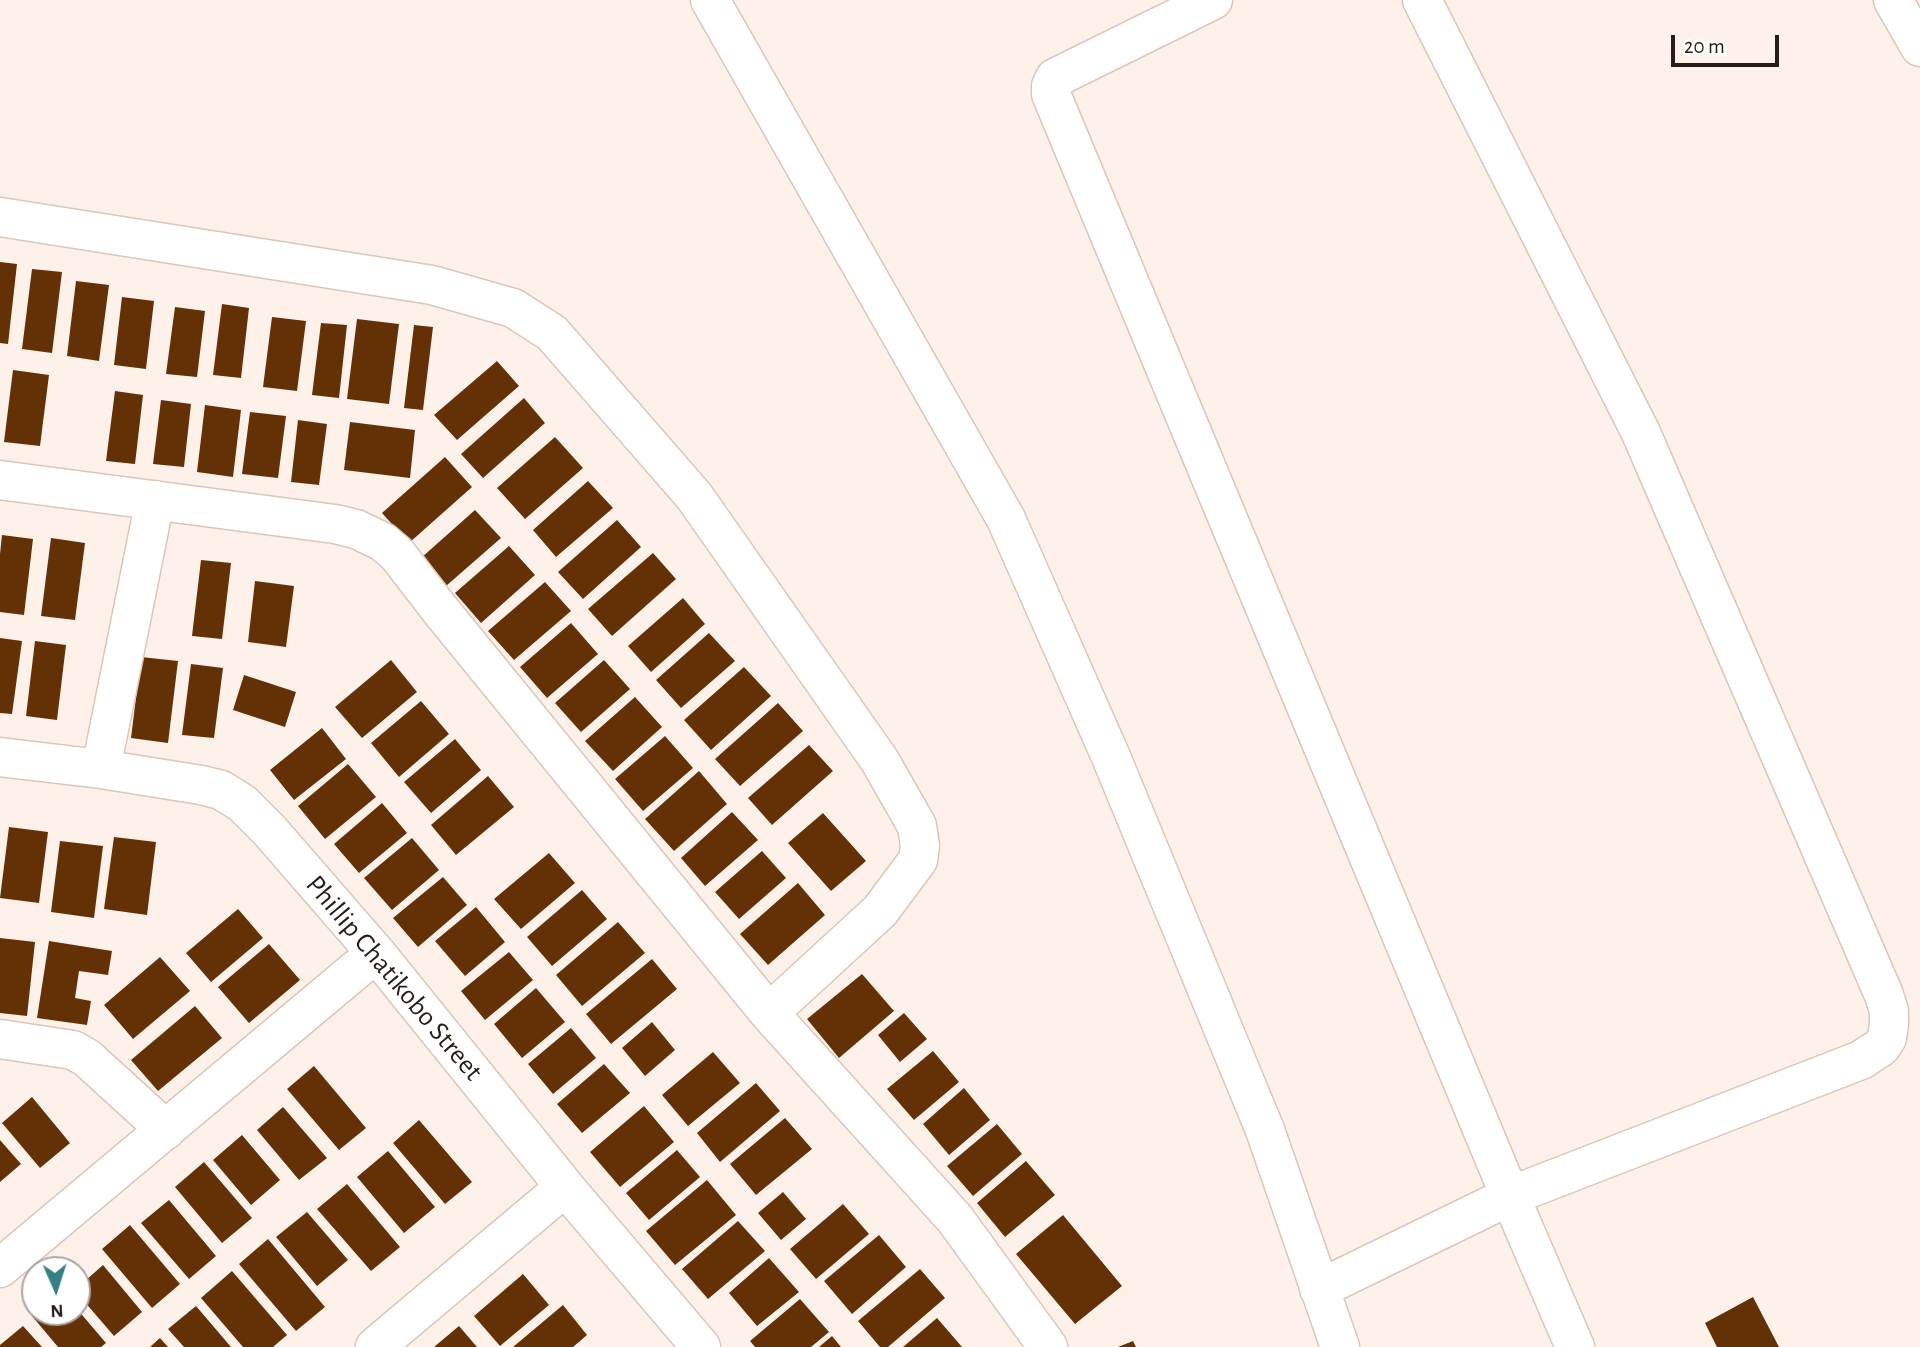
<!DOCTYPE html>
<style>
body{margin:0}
#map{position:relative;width:1920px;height:1347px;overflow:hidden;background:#fef1e9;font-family:"Alegreya Sans",sans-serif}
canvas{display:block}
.north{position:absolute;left:21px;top:1256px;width:70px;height:70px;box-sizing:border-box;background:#fff;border:2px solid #a8a5a3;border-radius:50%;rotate:177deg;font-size:19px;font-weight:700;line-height:28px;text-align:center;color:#251d18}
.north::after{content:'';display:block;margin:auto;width:24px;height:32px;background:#367f85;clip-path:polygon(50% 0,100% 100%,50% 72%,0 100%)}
.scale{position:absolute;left:1671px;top:35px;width:108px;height:32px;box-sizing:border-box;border:4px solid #251d18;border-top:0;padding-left:9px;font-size:21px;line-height:24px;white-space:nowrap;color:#251d18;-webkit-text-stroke:5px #fff;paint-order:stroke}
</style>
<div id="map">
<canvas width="1920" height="1347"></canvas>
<div class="north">N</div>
<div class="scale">20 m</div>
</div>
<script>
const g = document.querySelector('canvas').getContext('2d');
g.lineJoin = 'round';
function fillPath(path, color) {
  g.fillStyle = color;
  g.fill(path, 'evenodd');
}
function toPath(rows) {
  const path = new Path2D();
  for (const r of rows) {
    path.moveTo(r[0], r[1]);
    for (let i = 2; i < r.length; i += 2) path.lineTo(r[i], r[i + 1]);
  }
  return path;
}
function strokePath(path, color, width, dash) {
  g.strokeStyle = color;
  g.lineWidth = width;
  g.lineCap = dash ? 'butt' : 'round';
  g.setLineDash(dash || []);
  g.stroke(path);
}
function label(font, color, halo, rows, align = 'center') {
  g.font = font + ' "Alegreya Sans",sans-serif';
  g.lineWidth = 7;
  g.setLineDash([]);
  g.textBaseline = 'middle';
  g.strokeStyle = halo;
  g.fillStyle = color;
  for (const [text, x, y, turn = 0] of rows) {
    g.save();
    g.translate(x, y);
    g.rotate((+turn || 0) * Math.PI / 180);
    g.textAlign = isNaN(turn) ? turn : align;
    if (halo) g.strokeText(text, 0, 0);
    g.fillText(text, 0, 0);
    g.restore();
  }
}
const building = toPath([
 [0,262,17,264,8,344,0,343],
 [32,269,62,272,52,353,22,349],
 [76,281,109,285,99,361,67,356],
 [122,297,154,301,146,369,114,365],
 [222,304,249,308,241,378,213,375],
 [175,307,205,311,197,377,166,374],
 [272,317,306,321,297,391,263,387],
 [357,319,399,324,389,404,347,399],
 [321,323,347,325,339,398,312,395],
 [414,325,433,327,423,410,404,408],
 [497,361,519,386,457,440,434,415],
 [13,370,49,375,40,446,4,442],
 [115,391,143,395,135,464,106,461],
 [524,398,545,423,483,478,461,454],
 [161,400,191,404,184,467,153,464],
 [205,405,241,410,233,477,197,472],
 [250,412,286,416,278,478,242,474],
 [298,420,327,424,319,485,291,482],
 [350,422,415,430,410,478,344,470],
 [555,437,583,468,525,519,497,488],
 [445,457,472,487,409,543,382,513],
 [588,481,613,508,556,557,533,530],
 [475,510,501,538,446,586,421,558],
 [617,520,641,547,583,599,558,572],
 [2,535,33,539,24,615,0,612,0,554],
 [51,538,85,543,75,620,41,616],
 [509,546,535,575,481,623,455,593],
 [653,553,676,579,612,636,588,609],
 [201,560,231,563,222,639,192,636],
 [255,581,294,586,286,647,248,642],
 [545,582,571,611,514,660,488,631],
 [683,598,705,624,651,672,628,646],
 [571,623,598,654,547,698,520,667],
 [709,633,735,661,681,708,656,680],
 [0,638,22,641,12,714,0,713],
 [35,641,66,645,57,720,26,716],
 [141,657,178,661,168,743,131,738],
 [391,660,417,692,362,738,335,707],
 [604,660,630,689,581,732,555,703],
 [191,664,223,668,214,738,182,735],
 [744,667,771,696,711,750,684,720],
 [244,675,296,692,285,727,233,710],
 [635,697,662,727,613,771,585,741],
 [421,701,449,734,399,777,371,743],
 [778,703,803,731,740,786,715,759],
 [322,728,346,759,294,800,270,770],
 [665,736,693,768,643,811,615,779],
 [455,739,481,770,431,813,404,782],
 [809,745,833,771,772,825,748,798],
 [348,764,376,797,325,839,298,806],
 [699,771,727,804,674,851,645,819],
 [488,776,514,807,456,855,431,825],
 [382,803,407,833,359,873,334,844],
 [732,812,758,840,705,886,681,858],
 [823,813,866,861,831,891,788,843],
 [9,827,48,832,39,903,0,898],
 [114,837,156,842,147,915,104,909],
 [412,838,439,870,392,910,364,878],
 [60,841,103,846,94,918,51,912],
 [762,851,786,878,739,919,715,892],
 [549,853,575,883,521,929,494,899],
 [443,877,467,905,418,947,393,918],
 [798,883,825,915,768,965,740,934],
 [582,890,607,919,552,966,527,937],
 [476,907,505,942,465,976,435,941],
 [238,909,263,938,211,982,186,953],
 [618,922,645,953,582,1006,556,975],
 [0,938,35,942,27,1016,0,1013],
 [49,941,112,951,108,975,79,971,75,998,91,1001,87,1025,37,1018],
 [269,944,300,980,249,1023,218,987],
 [509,952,533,980,485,1020,461,991],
 [160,957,190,991,133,1039,104,1005],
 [652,959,677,989,611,1044,586,1014],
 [862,974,894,1011,839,1058,807,1019],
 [536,988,565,1022,522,1058,494,1024],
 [195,1006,222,1038,158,1091,131,1060],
 [904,1013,927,1039,900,1062,878,1035],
 [652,1022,675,1050,645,1076,622,1048],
 [571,1028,596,1058,553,1094,528,1064],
 [933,1051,959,1082,914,1120,887,1089],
 [713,1052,740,1083,688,1126,662,1095],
 [604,1064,630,1093,582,1133,557,1104],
 [314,1066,366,1128,339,1150,287,1089],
 [756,1083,780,1111,720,1162,697,1133],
 [964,1088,990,1120,949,1155,923,1124],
 [32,1097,70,1143,40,1168,2,1123],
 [644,1106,674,1142,620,1187,590,1152],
 [283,1107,327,1158,299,1180,257,1130],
 [785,1118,812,1149,756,1195,730,1164],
 [419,1120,472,1182,445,1204,393,1143],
 [997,1124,1022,1154,973,1196,947,1166],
 [242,1135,280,1180,251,1205,213,1160],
 [0,1140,21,1164,0,1182],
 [677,1150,700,1177,649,1220,626,1193],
 [388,1151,435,1207,404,1233,357,1177],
 [1026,1161,1055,1195,1005,1237,977,1203],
 [204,1162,252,1218,222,1243,175,1187],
 [707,1180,736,1215,675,1265,646,1231],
 [347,1184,400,1247,371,1271,317,1209],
 [783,1192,806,1219,781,1240,758,1213],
 [169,1200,216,1256,189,1279,141,1223],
 [843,1204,869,1234,816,1279,790,1249],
 [307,1212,348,1260,317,1286,276,1237],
 [1063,1215,1122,1286,1075,1324,1016,1254],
 [738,1221,765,1251,708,1299,682,1269],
 [130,1225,180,1284,152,1308,102,1249],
 [879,1235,906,1267,852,1314,824,1281],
 [268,1239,325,1307,296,1331,239,1264],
 [769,1258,799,1292,757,1326,729,1293],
 [103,1265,142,1312,114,1336,77,1293,77,1288],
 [920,1269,945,1298,888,1347,880,1347,858,1321],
 [232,1271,287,1335,273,1347,243,1347,201,1298],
 [523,1274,549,1305,500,1346,474,1316],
 [1753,1297,1779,1347,1717,1347,1705,1323],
 [800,1299,829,1332,811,1347,755,1347,750,1341],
 [563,1305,587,1335,573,1347,513,1347],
 [196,1306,231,1347,184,1347,168,1329],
 [77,1309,106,1343,101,1347,58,1347,32,1316,37,1312,77,1312],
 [937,1318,962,1347,903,1347],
 [23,1326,42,1347,0,1347,0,1345],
 [459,1326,477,1347,434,1347],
 [832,1336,841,1347,819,1347],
 [160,1338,168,1347,150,1347],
 [1133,1341,1136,1347,1118,1347]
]);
const street = toPath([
 [710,0,1006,519,1111,757,1265,1130,1340,1347],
 [1213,0,1055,78,1051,86,1051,94,1510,1196,1575,1347],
 [1893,0,1920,47],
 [0,217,432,285,513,308,552,333,694,496,880,761,917,826,920,846,918,860,880,911,769,1013],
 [0,480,335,524,356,529,383,542,397,554,441,611,769,1013,955,1219,1048,1347],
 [0,757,101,769,201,785,221,790,242,803,270,831,376,953,565,1187,701,1347],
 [101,769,155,500],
 [0,1039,73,1050,87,1058,166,1130],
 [0,1268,376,953],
 [1319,1289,1510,1196,1861,1060,1881,1047,1887,1038,1889,1024,1889,1011,1884,995,1641,433,1422,0],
 [375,1347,565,1187]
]);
const streetNames = [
 ["Phillip Chatikobo Street",394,978,50]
];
fillPath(building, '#643107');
strokePath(street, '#dbc6b9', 41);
strokePath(street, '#fff', 38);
label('28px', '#251d18', '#fff', streetNames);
</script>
